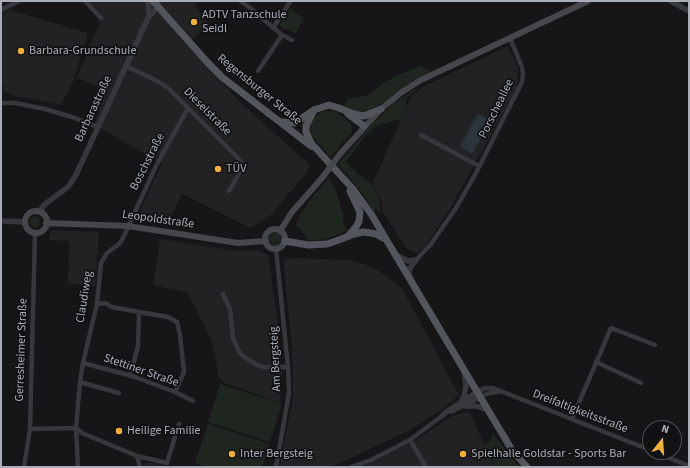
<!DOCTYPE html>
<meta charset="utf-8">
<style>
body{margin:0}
#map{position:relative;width:690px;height:468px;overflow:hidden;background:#161618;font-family:"Source Sans 3",sans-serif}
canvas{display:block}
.frame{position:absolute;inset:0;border:2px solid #a8adb8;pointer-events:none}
.north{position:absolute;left:642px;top:420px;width:40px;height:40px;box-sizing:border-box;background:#111113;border:1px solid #4d4f55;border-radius:50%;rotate:17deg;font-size:11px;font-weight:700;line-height:16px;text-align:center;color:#a8adb8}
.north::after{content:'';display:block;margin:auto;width:14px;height:18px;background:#f2b134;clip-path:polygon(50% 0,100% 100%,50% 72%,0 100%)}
</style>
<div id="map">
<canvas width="690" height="468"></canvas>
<div class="frame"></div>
<div class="north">N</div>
</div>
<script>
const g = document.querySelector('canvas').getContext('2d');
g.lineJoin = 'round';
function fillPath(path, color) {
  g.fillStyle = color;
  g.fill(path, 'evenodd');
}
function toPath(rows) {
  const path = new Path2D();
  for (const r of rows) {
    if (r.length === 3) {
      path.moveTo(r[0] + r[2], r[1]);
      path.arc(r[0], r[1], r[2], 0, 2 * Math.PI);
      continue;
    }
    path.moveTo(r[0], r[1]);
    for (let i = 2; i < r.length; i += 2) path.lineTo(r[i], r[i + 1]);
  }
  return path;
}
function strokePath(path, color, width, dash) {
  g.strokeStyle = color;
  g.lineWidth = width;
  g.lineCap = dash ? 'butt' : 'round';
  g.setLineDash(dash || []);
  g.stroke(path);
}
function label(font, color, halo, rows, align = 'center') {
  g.font = font + ' "Source Sans 3",sans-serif';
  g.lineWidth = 3.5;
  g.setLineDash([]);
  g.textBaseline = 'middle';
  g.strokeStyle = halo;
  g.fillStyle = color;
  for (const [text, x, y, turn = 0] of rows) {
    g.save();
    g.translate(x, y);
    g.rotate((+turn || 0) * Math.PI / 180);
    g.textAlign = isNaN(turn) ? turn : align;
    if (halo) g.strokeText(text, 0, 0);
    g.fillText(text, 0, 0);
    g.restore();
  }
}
const built = toPath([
 [88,1,197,1,195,6,210,24,187,44,241,103,310,165,307,172,269,217,250,228,182,194,167,225,136,220,162,163,94,125,105,91,77,78,102,16],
 [10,10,88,33,73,82,61,105,34,99,17,97,3,91,4,86,1,85,1,13],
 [508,46,518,67,518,72,517,88,447,214,425,246,418,252,413,252,405,247,383,212,380,197,372,185,411,97,423,87],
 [53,230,99,232,95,287,68,283,69,241,49,240,50,231],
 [160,239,237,251,259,250,268,255,278,324,282,375,280,403,225,383,219,378,212,341,188,293,153,285],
 [296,258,348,260,364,264,374,268,396,283,401,288,405,294,459,395,445,407,409,431,335,465,322,467,281,467,280,465,282,452,292,405,293,385,292,347,283,259],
 [470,412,484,445,496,467,359,467,373,462,416,440,448,418,461,413],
 [144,463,151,463,168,467,145,467]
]);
const green = toPath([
 [290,8,304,18,296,34,279,26],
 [421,66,430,72,383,103,365,112,351,110,345,106,347,99,368,95,383,83,398,75],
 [419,88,406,99,406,106,401,119,376,126,365,136,346,162,357,173,370,183,379,197,381,212,375,208,374,213,363,194,338,164,374,122,393,104,413,90],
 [324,111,337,112,351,124,352,132,330,157,312,136,309,127,313,117],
 [329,178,336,190,343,214,343,222,348,231,325,239,309,241,296,224,300,215,312,197],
 [35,222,5.5],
 [276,239,7],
 [220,384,282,404,270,442,208,422],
 [208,424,270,444,262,467,208,467,195,463],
 [493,433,511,457,520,467,496,467,484,445,491,440]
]);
const water = toPath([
 [478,114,491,121,472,154,460,146]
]);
const minor = toPath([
 [85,1,101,18],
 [240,1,249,7,282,35,292,40],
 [1,10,19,1],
 [273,28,290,2],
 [126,66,159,82,168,88,237,157,242,163,241,170,229,191],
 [258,71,282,35],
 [1,103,15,103,45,109,72,117,98,127],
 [421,135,479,166],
 [276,249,288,367,289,393,276,467],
 [416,260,431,244,456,208,476,173,522,82,523,74,522,67,510,38],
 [223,294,230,309,233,338,239,352,244,357,257,365,263,367,288,367],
 [97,304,105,303,112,307,139,312,138,346,130,376],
 [139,312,168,317,177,322,180,335,184,372,175,392],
 [596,362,641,383],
 [83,363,132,376,175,392,193,401],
 [80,382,119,393],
 [477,392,485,388,493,388,650,450],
 [480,397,489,393,499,392],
 [572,419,611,328,655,345],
 [30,429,76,428,82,433,137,456,167,463,179,424],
 [410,440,426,467],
 [655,452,689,466],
 [137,456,140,467],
 [24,467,30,429,35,233],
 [78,467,76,428,80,382,83,363,97,304,101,263,107,253,119,244,122,240,156,166,188,108],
 [351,467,371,460,410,440,442,416]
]);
const tertiary = toPath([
 [148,1,149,16],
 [671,1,689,11],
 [39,212,45,204,68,187,76,175,149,16,158,7],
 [1,221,25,222],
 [396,255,408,261,416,260],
 [410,278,409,274,410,268,416,260],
 [462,400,464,396,466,386,464,372],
 [465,406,476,406,488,410],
 [451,411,480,397],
 [442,416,446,412,477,392]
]);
const secondary = toPath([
 [340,154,381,109,402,92,421,80,588,1],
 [36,222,11],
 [46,223,128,226,238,243,266,241],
 [275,239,10],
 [280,231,292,212,322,178]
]);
const primary = toPath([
 [153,1,208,63,223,78,311,146],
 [314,110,306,126,306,132,311,143,353,189,371,214,488,410,512,450,527,467],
 [348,114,364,126],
 [283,122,295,123,314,110,329,105,339,108,354,114,364,116,381,109],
 [349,235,356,227,359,221,360,212,350,191],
 [285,241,308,245,327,244,336,241,354,234,364,232,376,234,383,238]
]);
const secondaryBridge = toPath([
 [322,178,340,154]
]);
const markers = [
 [194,22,4,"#f2b134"],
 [21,51,4,"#f2b134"],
 [218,169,4,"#f2b134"],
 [119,431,4,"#f2b134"],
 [232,454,4,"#f2b134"],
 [463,454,4,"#f2b134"]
];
const poiNames = [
 ["ADTV Tanzschule",202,15],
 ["Seidl",202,29],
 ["Barbara-Grundschule",29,51],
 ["TÜV",226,169],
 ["Heilige Familie",127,431],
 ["Inter Bergsteig",240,454],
 ["Spielhalle Goldstar - Sports Bar",471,454]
];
const streetNames = [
 ["Regensburger Straße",259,90,39],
 ["Barbarastraße",94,109,-65],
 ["Porscheallee",497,109,-64],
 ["Dieselstraße",207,112,45],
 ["Boschstraße",148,162,-63],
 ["Leopoldstraße",158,220,8],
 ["Claudiweg",85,297,-81],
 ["Gerresheimer Straße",22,350,-88],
 ["Am Bergsteig",276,359,-93],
 ["Stettiner Straße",141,371,19],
 ["Dreifaltigkeitsstraße",580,412,21]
];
fillPath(built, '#222225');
fillPath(green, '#1e261f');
fillPath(water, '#2c353c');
strokePath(minor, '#37383d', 4.5);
strokePath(tertiary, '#37383d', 5.5);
strokePath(secondary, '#45474d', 6);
strokePath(primary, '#53555c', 7);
strokePath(secondaryBridge, '#45474d', 6);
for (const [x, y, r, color] of markers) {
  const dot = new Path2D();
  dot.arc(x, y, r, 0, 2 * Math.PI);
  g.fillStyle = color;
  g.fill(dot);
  strokePath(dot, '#111113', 1.5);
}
label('12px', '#a8adb8', '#111113', poiNames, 'left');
label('12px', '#a8adb8', '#111113', streetNames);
</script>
